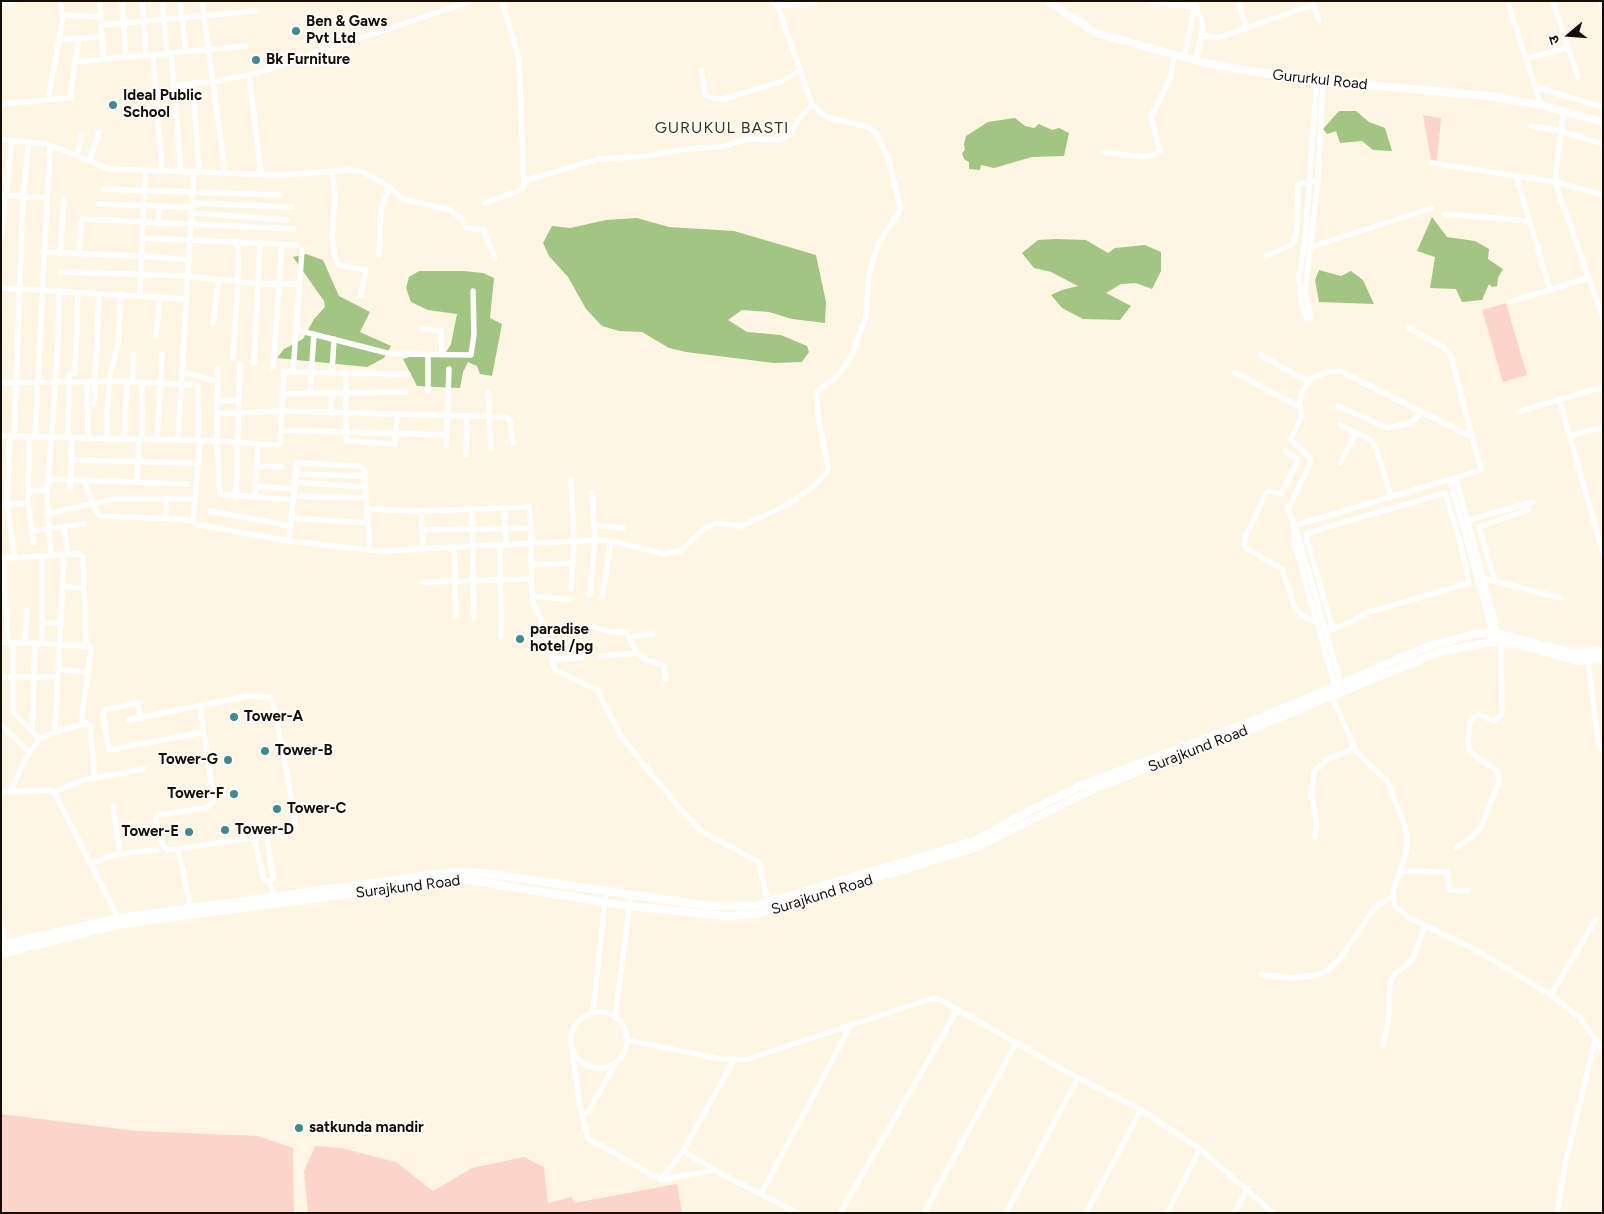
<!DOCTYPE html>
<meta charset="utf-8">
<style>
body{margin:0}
#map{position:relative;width:1604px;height:1214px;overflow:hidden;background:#fff5e3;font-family:Figtree,"Noto Sans Devanagari",sans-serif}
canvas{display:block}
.frame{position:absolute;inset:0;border:2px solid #140e05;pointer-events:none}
.north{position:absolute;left:1544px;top:10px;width:50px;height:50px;-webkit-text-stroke:4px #fff;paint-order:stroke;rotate:252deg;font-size:14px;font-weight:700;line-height:20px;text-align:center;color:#140e05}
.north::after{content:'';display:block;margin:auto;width:18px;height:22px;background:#140e05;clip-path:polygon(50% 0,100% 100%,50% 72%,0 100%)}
</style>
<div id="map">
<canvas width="1604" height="1214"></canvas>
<div class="frame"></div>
<div class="north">उ</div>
</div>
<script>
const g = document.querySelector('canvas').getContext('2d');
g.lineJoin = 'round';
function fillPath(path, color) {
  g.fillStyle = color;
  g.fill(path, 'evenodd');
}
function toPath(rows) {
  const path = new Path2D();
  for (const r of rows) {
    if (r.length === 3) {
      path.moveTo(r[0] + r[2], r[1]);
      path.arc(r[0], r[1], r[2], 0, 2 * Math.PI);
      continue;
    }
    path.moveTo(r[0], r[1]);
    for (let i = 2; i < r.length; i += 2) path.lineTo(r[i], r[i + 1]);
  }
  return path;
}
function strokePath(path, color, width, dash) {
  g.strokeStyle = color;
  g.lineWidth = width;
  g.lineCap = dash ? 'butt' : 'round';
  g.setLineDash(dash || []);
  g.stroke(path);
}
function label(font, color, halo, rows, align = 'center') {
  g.font = font + ' Figtree,sans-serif';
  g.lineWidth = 4;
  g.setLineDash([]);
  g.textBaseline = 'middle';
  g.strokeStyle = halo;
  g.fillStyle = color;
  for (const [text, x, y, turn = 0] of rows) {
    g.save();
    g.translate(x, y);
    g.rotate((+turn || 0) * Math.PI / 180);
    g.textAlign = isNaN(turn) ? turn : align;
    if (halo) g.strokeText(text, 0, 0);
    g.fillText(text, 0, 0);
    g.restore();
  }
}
const green = toPath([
 [1423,115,1441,118,1437,161,1431,160],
 [1506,303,1527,375,1503,382,1482,310],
 [1,1114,136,1131,258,1136,293,1148,294,1213,1,1213],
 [315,1146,341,1148,396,1162,433,1191,472,1168,524,1157,544,1167,548,1203,572,1197,574,1203,677,1184,682,1213,308,1213,304,1171]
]);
const water = toPath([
 [1339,111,1356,111,1369,122,1385,128,1392,151,1373,150,1362,141,1340,143,1336,131,1327,134,1323,129],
 [1015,118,1025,126,1034,128,1039,124,1052,130,1059,128,1069,133,1064,156,1032,157,994,168,981,165,980,170,969,169,969,162,964,159,962,153,965,150,964,144,966,136,988,122],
 [1432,217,1447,237,1475,241,1489,249,1488,259,1503,269,1498,278,1497,286,1492,287,1489,284,1482,300,1462,302,1456,289,1430,288,1435,257,1417,251],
 [637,218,669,227,734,231,816,255,826,302,825,323,792,319,769,312,742,310,728,320,747,332,781,335,807,346,809,352,802,362,774,363,686,352,669,348,642,332,619,331,602,326,586,309,568,277,549,256,543,243,552,226,570,228,606,220],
 [1056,239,1086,240,1108,253,1115,248,1145,245,1161,252,1161,271,1152,289,1136,283,1121,284,1106,293,1131,306,1120,320,1083,319,1062,308,1051,295,1062,290,1078,286,1051,272,1034,268,1022,253,1038,240],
 [306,254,323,260,339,296,370,312,360,332,391,346,384,358,367,367,277,358,284,349,303,339,314,319,325,307,324,301,293,257],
 [1319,270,1341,276,1351,271,1363,280,1374,304,1319,302,1315,280],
 [419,271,463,271,483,273,494,278,490,318,502,324,492,376,480,374,477,366,468,362,463,372,460,388,417,386,403,359,413,356,443,357,451,344,457,314,428,310,411,302,406,288,409,277]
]);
const street = toPath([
 [100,1,103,59],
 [122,1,126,57],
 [142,1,146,55],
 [162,1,167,53],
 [180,1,186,52],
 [202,1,225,172],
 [1149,1,1195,7],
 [1194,1,1203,26,1196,60],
 [1238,1,1247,29],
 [1312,1,1319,20],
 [1507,1,1541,105],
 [1553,1,1578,77],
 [1600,1,1603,10],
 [1,5,14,1],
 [63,15,101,17],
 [101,25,256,11],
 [1202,35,1217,38,1313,5],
 [59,39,102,37],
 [171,53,181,172],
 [153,55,162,171],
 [1184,56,1195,7],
 [1526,59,1568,47],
 [75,62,79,38],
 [701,70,706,95,711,98,723,99,781,82,801,70],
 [249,75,261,174],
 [1317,80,1305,240,1299,278,1301,304,1308,321,1311,318,1305,291,1318,180,1323,81],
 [193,83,199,172],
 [173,85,213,82,258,73,471,1],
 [1535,87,1603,107],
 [48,100,63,18,60,1],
 [1,104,70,98,75,62,246,46],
 [1564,110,1556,169,1556,185,1603,318],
 [1531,126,1561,131,1603,144],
 [1,139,50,145,109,169,280,175,353,170,363,172,384,184,405,200,450,210,462,219,466,228,484,230,495,259],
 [1103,152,1143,157,1154,155,1160,151,1151,117,1171,76,1174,53],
 [77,156,81,135],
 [89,161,99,132],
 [1432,163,1556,182,1603,195],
 [332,172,335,196,332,236,335,256,338,265,366,270,361,296],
 [1516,175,1550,290],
 [524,181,599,159,647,156,686,149,721,147,748,139,780,140,789,135,799,119,812,105],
 [104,189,279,195],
 [1,195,46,198],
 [193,203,292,207],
 [485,203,521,190,524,186,519,60,502,1],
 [99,204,193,207],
 [193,213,287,220],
 [1445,214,1528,221],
 [158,224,159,207],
 [1,237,12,140],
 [144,238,296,245],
 [1311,247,1432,208],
 [43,252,142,256,190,260],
 [60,253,64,199],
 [79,254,81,222,83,219,294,229],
 [379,255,381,209,389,188],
 [1266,256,1293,244,1297,232,1298,185,1313,181],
 [61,272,188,276,259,284,300,284],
 [1,288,186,299],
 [140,295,145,171],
 [1510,302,1588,278],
 [213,323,219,280],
 [422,329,441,331,442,355],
 [297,330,391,354,471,355,474,334,473,291],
 [156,336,160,297],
 [1261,355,1308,382],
 [233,357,238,282,238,242],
 [254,363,260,243],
 [218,368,217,441,220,494,293,500],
 [273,368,282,244],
 [181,371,218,382],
 [293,372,302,250],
 [1234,372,1301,408],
 [332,373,334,339],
 [346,373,346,441,395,444,397,415],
 [87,382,88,439],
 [133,382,133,354],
 [1,383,115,381,198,385,198,441],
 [428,391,428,355],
 [310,392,314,334],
 [488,392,491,448],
 [282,394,406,392],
 [1559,399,1603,553],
 [218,401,238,400],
 [94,404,99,294],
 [1338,406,1388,428,1411,423,1421,412],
 [1518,412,1603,387],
 [331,413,332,393],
 [217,414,282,411,507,417,510,421,513,444],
 [1340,425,1371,440,1375,445,1391,496],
 [281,430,446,435],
 [1,436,217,441,277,445,280,443,284,372,408,374],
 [1569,436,1603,427],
 [10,437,7,504,15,558],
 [14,437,23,196,29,142],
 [29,437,28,503,34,543],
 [35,437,50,145],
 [68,438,69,375,75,373,78,293],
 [106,439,109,381,118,343,121,294],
 [124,439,127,381],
 [142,440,142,382],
 [157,440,162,355],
 [178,440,194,172],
 [446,446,449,369],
 [1285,451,1296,458,1297,462,1281,494,1268,491,1266,493,1245,538,1244,545,1247,549,1282,569,1295,608,1300,614,1317,623],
 [466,455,467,417],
 [72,460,198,463],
 [1340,463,1356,433],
 [257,466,282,467],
 [295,474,364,476],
 [1456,478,1495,622,1496,636],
 [48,479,187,484],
 [1450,480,1490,624,1491,641],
 [85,482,95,510,100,516,178,519,193,521,195,524,289,541,380,551,595,540,611,541,665,554,682,550,705,528,716,523,742,526,787,505,814,486,827,472,828,467,818,416,816,392,836,378,852,355,866,317,869,275,878,244,901,209,888,158,875,132,866,126,828,118,812,105,777,4],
 [137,482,139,440],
 [294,482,365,487],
 [256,486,294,489],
 [70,490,72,439],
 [28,491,47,490],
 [293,496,366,498],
 [236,497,240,365],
 [255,497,258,444],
 [1,505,28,503],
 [504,507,506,545],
 [367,509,421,511,529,507,531,528,532,601,542,621,555,670,597,690,622,738,682,811,701,831,759,862,768,903],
 [472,509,474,617],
 [210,511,291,526],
 [421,511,423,550],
 [47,514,115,499,196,499],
 [166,518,166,500],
 [292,518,367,523],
 [193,521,200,441],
 [1465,521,1533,502],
 [594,525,623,528],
 [1293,526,1481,470,1451,356,1446,349,1409,328],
 [64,527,68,555],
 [424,530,531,528],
 [32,531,84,524],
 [1294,532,1294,542,1336,689],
 [289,541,297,463,359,466,364,469,370,550],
 [500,546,501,637],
 [454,549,456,615],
 [51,556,47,497,58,346,59,292],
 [532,565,573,563],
 [1482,578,1561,598],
 [1495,581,1479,527,1528,510],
 [422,582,532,579],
 [63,587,83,588],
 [571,589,574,541,571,479],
 [590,595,595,540,592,492],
 [532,596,569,599],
 [602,597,611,541],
 [43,623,62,623],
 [545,633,592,626,610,632,626,632,637,653,646,660,664,666,666,679],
 [1321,634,1353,621,1366,613,1469,583,1461,545,1445,493,1307,533,1306,537,1333,629],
 [629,637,653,634],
 [1,642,89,646,91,650,81,725],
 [8,642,3,558,80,554,83,557,86,646],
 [13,642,13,711,39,739],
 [25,643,27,610],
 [42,644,42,557],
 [601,656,637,653],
 [553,659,582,658],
 [1588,662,1598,741,1603,751],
 [58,669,88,673],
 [1,677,57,677],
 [1343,691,1299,538,1288,509,1311,462,1310,458,1291,440,1301,416,1300,399,1302,392,1312,378,1327,372,1340,371,1472,437],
 [1331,696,1357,752,1388,782,1405,827,1407,839,1406,852,1393,891,1394,905,1409,918,1474,949,1551,995,1580,1018,1603,1050],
 [141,718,137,703,105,710,103,715,109,750,204,732],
 [128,720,248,696,270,697,275,710,295,818,295,827,288,832,178,849,168,850,163,846,158,835,156,819,158,815,206,808,214,802,200,706],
 [1,725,30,752],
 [32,732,35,643],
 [55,732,64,556],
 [11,791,24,761,39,739,55,732,87,723,90,725,95,778],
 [1,792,49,790,54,792,120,921],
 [54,792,84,780,144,769],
 [113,806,120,854],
 [267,836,273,878,269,882],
 [1315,837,1317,825,1311,794,1314,772,1328,759,1354,748],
 [254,838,264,880,269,882,277,899],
 [1456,848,1473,836,1481,827,1499,782,1498,771,1474,755,1469,750,1468,742,1470,722,1474,717,1479,715,1494,721,1502,714,1501,641],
 [178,849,191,908],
 [91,863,117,854,157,850],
 [1400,871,1447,872,1449,890,1467,891],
 [1,921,5,944],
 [1261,975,1291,978,1313,976,1327,971,1341,957,1376,906,1392,897],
 [1551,995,1596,919],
 [593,1012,606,892],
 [599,1040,28],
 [615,1017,631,896],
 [627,1040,721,1059,745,1060,927,1000,933,998,941,1000,1067,1072,1141,1110,1200,1149,1273,1213],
 [571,1043,580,1106,588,1138,661,1180,683,1151,734,1060],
 [1383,1045,1388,1025,1390,983,1395,974,1413,959,1424,927],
 [583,1116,589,1110,616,1063],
 [683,1151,714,1170,798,1213],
 [661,1180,714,1170],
 [761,1194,851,1025],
 [840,1213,958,1009],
 [924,1213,1016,1043],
 [1006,1213,1078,1078],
 [1086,1213,1141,1110],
 [1167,1213,1200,1149],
 [1234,1213,1248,1188],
 [1557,1213,1565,1165,1595,1040]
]);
const secondary = toPath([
 [774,1,779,5,814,1],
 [1048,1,1096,33,1205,63,1262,73,1323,81,1489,96,1541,105,1603,122],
 [1,945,119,918,453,872,483,873,710,906,754,906,974,841,1029,811,1082,785,1260,718,1429,646,1474,634,1496,633,1573,653,1603,651],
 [1,954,121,924,463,879,629,906,727,916,758,914,978,847,1098,787,1242,733,1439,652,1496,641,1516,644,1577,661,1603,659]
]);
const markers = [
 [296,31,5,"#41888f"],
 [256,60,5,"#41888f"],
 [113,105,5,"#41888f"],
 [520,639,5,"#41888f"],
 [234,717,5,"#41888f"],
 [265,751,5,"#41888f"],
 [228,760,5,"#41888f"],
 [234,794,5,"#41888f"],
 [277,809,5,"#41888f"],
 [225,830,5,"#41888f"],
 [189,832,5,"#41888f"],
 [299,1128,5,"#41888f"]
];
const poiNames = [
 ["Ben & Gaws",306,22],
 ["Pvt Ltd",306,39],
 ["Bk Furniture",266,60],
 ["Ideal Public",123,96],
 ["School",123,113],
 ["paradise",530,630],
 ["hotel /pg",530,647],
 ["Tower-A",244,717],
 ["Tower-B",275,751],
 ["Tower-G",218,760,"right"],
 ["Tower-F",224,794,"right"],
 ["Tower-C",287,809],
 ["Tower-D",235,830],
 ["Tower-E",179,832,"right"],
 ["satkunda mandir",309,1128]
];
const streetNames = [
 ["Gururkul Road",1320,80,6],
 ["Surajkund Road",1198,749,-21],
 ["Surajkund Road",408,887,-7],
 ["Surajkund Road",822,895,-17]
];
const neighbourhoodNames = [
 ["GURUKUL BASTI",722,128]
];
fillPath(green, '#fcd4ca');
fillPath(water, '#a2c584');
strokePath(street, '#fff', 5.5);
strokePath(secondary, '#fff', 8);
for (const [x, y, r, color] of markers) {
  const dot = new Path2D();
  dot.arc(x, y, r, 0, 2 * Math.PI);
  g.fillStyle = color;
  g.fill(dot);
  strokePath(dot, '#fff', 2);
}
label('bold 15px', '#140e05', '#fff', poiNames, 'left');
label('15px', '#140e05', '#fff', streetNames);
g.letterSpacing = '1px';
label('16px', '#40331a', '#fff', neighbourhoodNames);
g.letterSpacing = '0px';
</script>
